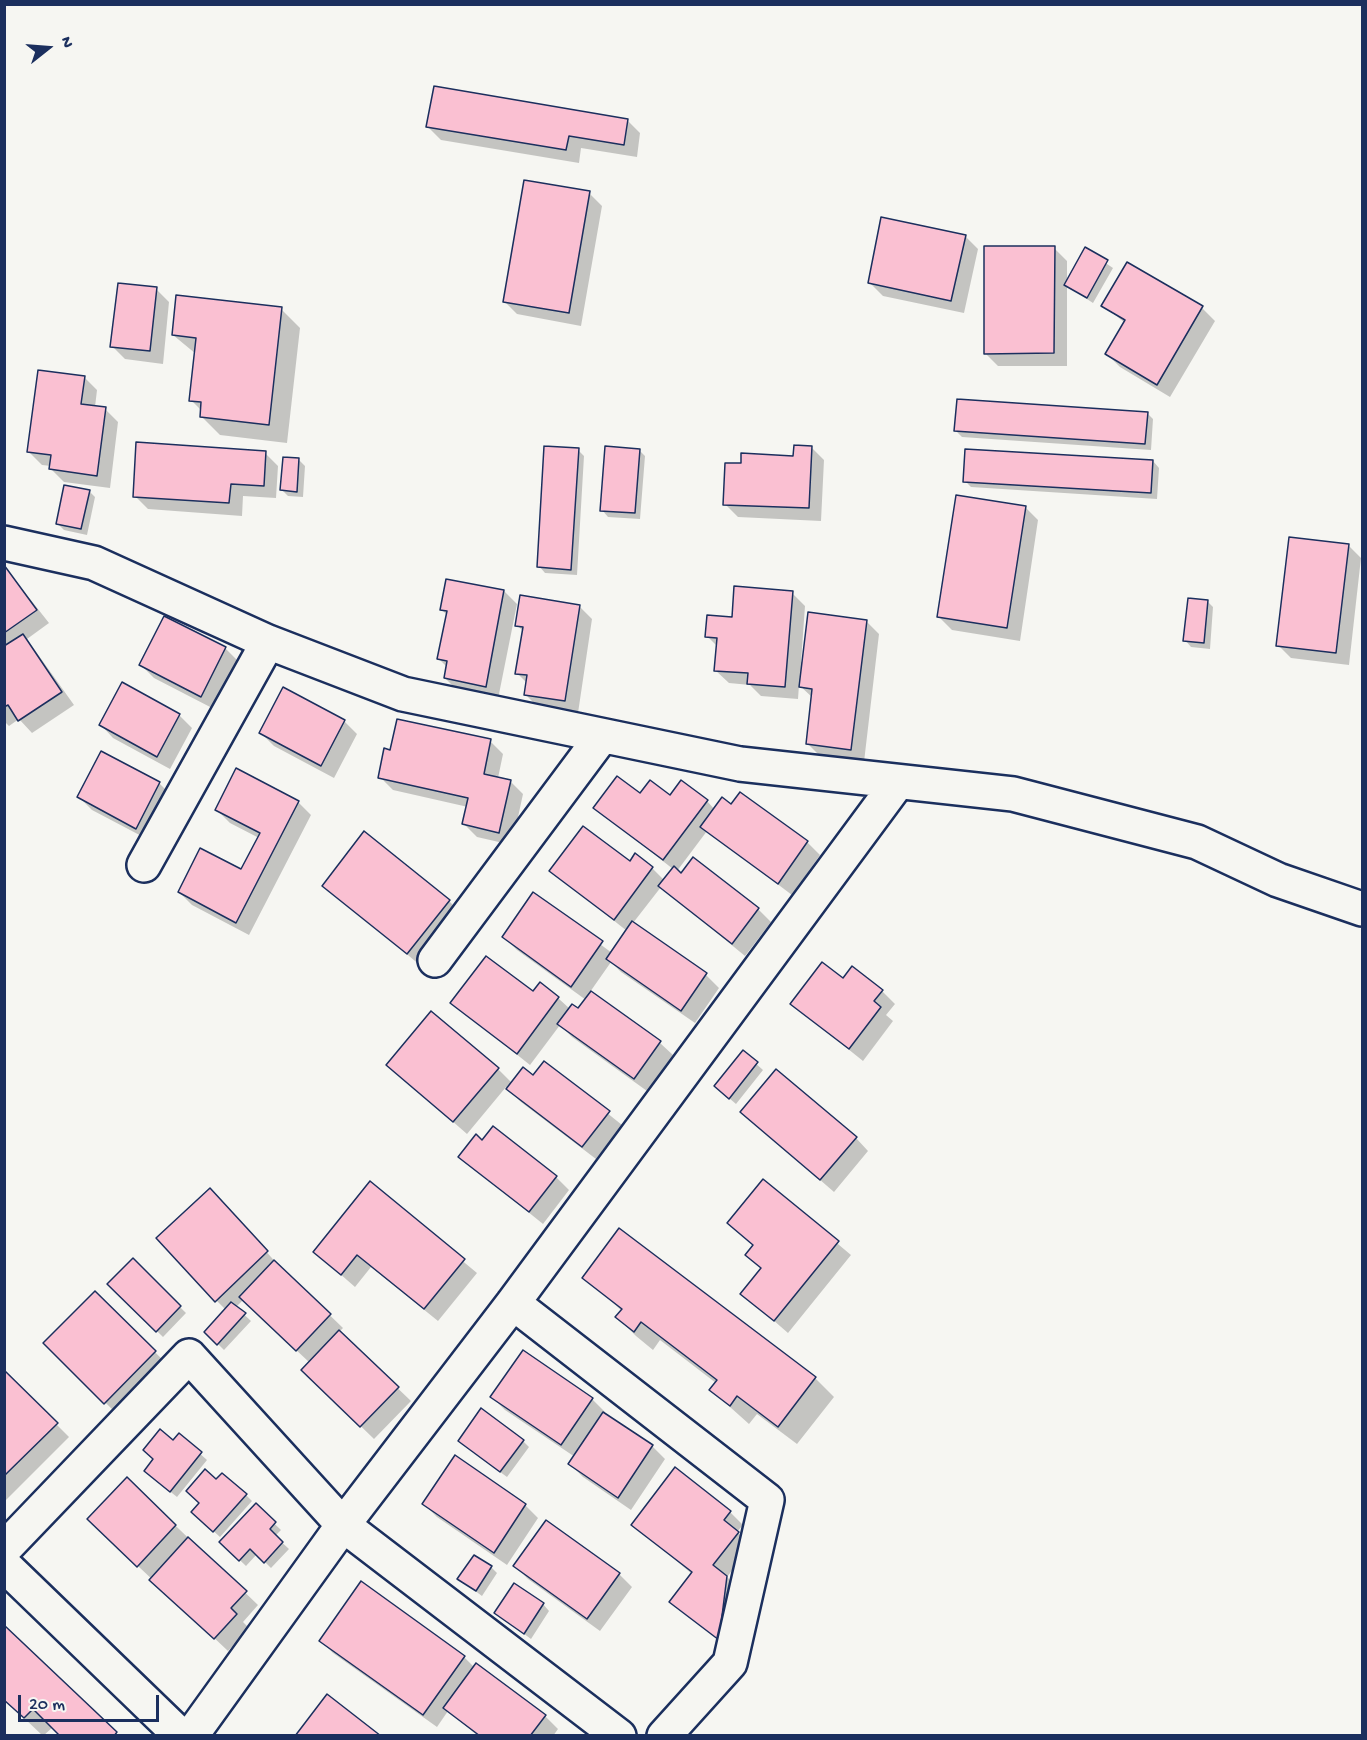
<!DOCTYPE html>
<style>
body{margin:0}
#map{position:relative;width:1367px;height:1740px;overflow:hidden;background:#f6f6f2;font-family:"Gochi Hand",sans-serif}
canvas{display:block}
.frame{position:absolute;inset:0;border:6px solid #1b2f5e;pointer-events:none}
.north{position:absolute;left:18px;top:18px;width:60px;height:60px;-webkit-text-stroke:4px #f6f6f2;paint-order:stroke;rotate:73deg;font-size:16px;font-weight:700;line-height:24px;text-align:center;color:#1b2f5e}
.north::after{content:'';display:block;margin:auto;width:21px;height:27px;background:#1b2f5e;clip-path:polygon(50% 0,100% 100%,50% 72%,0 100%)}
.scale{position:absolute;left:18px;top:1695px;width:141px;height:27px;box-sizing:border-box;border:3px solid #1b2f5e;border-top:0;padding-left:8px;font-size:18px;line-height:21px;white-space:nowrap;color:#1b2f5e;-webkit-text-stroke:4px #f6f6f2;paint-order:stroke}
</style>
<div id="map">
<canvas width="1367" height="1740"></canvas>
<div class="frame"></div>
<div class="north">N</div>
<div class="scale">20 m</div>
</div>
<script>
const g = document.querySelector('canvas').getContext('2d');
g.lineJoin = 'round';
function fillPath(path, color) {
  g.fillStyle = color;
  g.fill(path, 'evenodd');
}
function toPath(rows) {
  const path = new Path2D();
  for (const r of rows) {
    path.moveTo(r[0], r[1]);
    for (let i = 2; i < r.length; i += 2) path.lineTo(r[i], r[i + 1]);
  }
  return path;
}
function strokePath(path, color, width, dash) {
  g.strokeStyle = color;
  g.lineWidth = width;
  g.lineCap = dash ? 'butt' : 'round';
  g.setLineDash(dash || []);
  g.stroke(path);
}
const shadow = toPath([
 [627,120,640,133,637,157,581,148,579,163,441,140,428,127],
 [589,193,602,206,581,326,517,314,504,301],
 [965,236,978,249,964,313,883,296,870,283],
 [1054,248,1067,261,1067,283,1086,250,1113,268,1093,303,1067,286,1067,366,998,366,985,353],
 [1128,264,1202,308,1215,321,1170,397,1120,367,1107,354,1125,323,1103,305],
 [156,289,169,302,163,364,125,359,112,346],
 [281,309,300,328,287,443,220,435,201,416,202,411,191,400,196,354,173,335],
 [84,377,97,390,95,407,105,409,118,422,110,488,64,482,51,469,51,466,42,465,29,452],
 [1147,413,1153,419,1151,450,962,437,956,431],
 [811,447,824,460,821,521,738,517,725,504,742,465,795,457],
 [578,450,584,456,577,575,545,573,539,566],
 [639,450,645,456,640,519,608,517,602,510],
 [265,453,278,466,276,498,243,496,242,516,148,509,135,496],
 [299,460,305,466,303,497,288,496,282,490],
 [1153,461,1159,468,1157,499,971,487,965,481],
 [89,491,95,497,87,535,64,530,58,524],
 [1025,507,1038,520,1020,641,952,630,939,617],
 [1348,545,1361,558,1349,665,1291,658,1278,645],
 [4,566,49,623,27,639,74,705,32,733,19,719,9,726,4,721],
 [504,591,517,604,498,699,458,691,445,678,447,667,439,659,448,616,442,610],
 [792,593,805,606,801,662,866,621,879,634,864,762,821,757,808,744,813,698,799,685,798,699,761,696,750,685,729,683,715,670,718,647,707,636,733,618],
 [1207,601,1213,607,1210,649,1191,647,1185,640],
 [579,606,592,619,578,713,538,707,525,694,527,683,517,673,523,631,517,625],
 [225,648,238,661,214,709,154,678,141,665],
 [179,715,192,728,170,769,113,738,101,725],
 [344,721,357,734,334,778,274,746,261,733],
 [490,741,503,754,498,778,510,781,523,794,512,845,477,837,464,824,468,807,393,790,380,777,391,751],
 [101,753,159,783,172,796,149,840,92,810,79,797],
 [640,795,707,801,715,810,731,806,807,842,820,855,792,895,707,831,677,871,758,909,771,922,745,956,661,887,633,923,706,975,719,988,695,1023,621,972,611,962,590,992,660,1043,673,1055,647,1091,572,1037,560,1025,530,1065,452,1003,533,993,558,998,570,1009,579,1011,586,1000,517,950,504,937,533,894,612,953,627,931,551,871,631,863,652,868,664,880,673,869,595,808],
 [298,802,311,815,249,935,192,905,179,892,242,871,259,838,230,823,217,810],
 [324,885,449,901,462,914,421,966],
 [843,980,882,991,895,1004,886,1015,893,1021,863,1061,792,1004],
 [743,1052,763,1070,736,1104,722,1092],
 [545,1063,622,1125,596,1159,521,1102,506,1087,467,1134,388,1065,498,1069,512,1083,533,1078],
 [742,1112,856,1138,868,1151,834,1192],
 [483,1142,556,1177,569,1190,543,1224,460,1157],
 [763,1181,851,1255,788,1333,742,1293,762,1269,747,1255,754,1246,729,1222],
 [370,1184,477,1273,438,1321,371,1267,355,1287,315,1252],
 [223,1203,279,1266,343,1328,339,1332,411,1401,374,1439,303,1370,310,1363,243,1300,236,1307,251,1321,224,1350,212,1338,226,1310,216,1300],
 [133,1261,186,1313,163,1337,109,1284],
 [584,1277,815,1378,834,1397,797,1444,757,1414,749,1424,711,1390,716,1383,660,1340,653,1350,636,1336,617,1317,622,1311],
 [95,1293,168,1365,118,1415,45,1343],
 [4,1372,69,1437,4,1502],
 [492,1397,592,1399,605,1412,604,1414,652,1446,665,1459,631,1510,583,1477,570,1464,575,1457,505,1410],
 [179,1435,207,1460,177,1497,152,1477],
 [523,1441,529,1447,507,1477,466,1447],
 [455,1457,525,1505,538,1518,507,1565,437,1517,424,1504],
 [127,1479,258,1605,243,1622,249,1628,228,1651,102,1532],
 [216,1482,246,1495,252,1501,220,1537,199,1518],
 [256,1506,281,1530,275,1536,289,1549,271,1568,257,1554,246,1566,221,1542],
 [730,1512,743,1525,737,1532,751,1546,727,1577,740,1590,732,1651,671,1601,692,1574,633,1524],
 [515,1566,619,1574,632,1587,600,1631,528,1579],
 [491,1567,497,1573,482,1596,459,1579],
 [543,1604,549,1611,531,1639,496,1613],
 [4,1627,119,1736,61,1736,53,1727,43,1736,4,1699],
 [321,1641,464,1657,475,1668,545,1716,558,1729,553,1736,478,1736,448,1711,437,1727,333,1653]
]);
const building = toPath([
 [434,86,628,119,624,145,569,136,566,150,426,127,434,86],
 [524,180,590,191,569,313,503,302,524,180],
 [881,217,966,235,951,301,868,283,881,217],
 [984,246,1055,246,1054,353,984,354,984,246],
 [1085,247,1108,260,1087,298,1064,285,1085,247],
 [1127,262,1203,306,1157,385,1105,354,1125,320,1101,306,1127,262],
 [118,283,157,287,150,351,110,347,118,283],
 [176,295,282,307,269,425,200,417,201,402,189,401,196,338,172,335,176,295],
 [38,370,85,376,81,404,106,407,97,476,49,469,51,455,27,452,38,370],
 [957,399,1148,412,1145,444,954,431,957,399],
 [136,442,266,451,264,486,231,484,229,503,133,497,136,442],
 [794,445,812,446,809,508,723,505,725,463,741,463,741,453,793,456,794,445],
 [544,446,579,448,571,570,537,567,544,446],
 [605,446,640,449,635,513,600,511,605,446],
 [965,449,1153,460,1151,493,963,482,965,449],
 [283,457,299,458,297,492,280,490,283,457],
 [64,485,90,490,81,529,56,524,64,485],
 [956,495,1026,506,1007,628,937,617,956,495],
 [1289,537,1349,544,1336,653,1276,646,1289,537],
 [4,565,37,610,4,633,4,565],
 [446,579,504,590,486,687,444,678,447,661,437,659,447,611,440,610,446,579],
 [734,586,793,591,785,687,747,684,748,673,714,671,717,638,705,637,707,615,732,617,734,586],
 [520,595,580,605,565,701,524,695,527,675,515,674,523,627,515,626,520,595],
 [1188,598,1208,600,1204,643,1183,641,1188,598],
 [808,612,867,620,851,750,806,744,812,689,799,687,808,612],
 [164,616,226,647,201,697,139,665,164,616],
 [23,634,62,692,18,721,8,705,4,707,4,646,23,634],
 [122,682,180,714,157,757,99,725,122,682],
 [283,687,345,720,321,766,259,733,283,687],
 [397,719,491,739,484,774,511,780,499,833,462,824,468,798,378,778,384,748,390,750,397,719],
 [101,751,160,782,136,829,77,797,101,751],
 [236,768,299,801,236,923,178,892,200,848,241,869,260,833,215,810,236,768],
 [617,776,640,793,650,780,670,795,681,780,708,800,663,860,593,808,617,776],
 [740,792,808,841,778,884,700,827,722,797,731,804,740,792],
 [583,826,630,861,635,853,653,867,614,920,549,871,583,826],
 [364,831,450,900,407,954,322,886,364,831],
 [693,857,759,908,732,944,658,886,674,866,681,873,693,857],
 [533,892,603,941,571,987,502,937,533,892],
 [632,921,707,973,681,1011,606,959,632,921],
 [486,956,533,991,540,982,559,997,517,1054,450,1003,486,956],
 [822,962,843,978,852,966,883,990,874,1001,881,1007,849,1049,790,1004,822,962],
 [591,991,661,1041,634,1079,557,1024,572,1004,578,1008,591,991],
 [431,1011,499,1068,453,1122,386,1065,431,1011],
 [743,1050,758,1062,729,1099,714,1086,743,1050],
 [544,1061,610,1111,582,1147,506,1089,523,1067,533,1075,544,1061],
 [776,1069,857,1137,820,1180,740,1112,776,1069],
 [493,1126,557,1176,529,1212,458,1157,476,1134,482,1140,493,1126],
 [763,1179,839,1241,774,1321,740,1294,761,1268,745,1255,753,1245,727,1223,763,1179],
 [370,1181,465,1259,424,1309,357,1255,341,1275,313,1252,370,1181],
 [210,1188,268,1251,215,1302,156,1238,210,1188],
 [619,1228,816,1377,778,1427,737,1396,730,1406,709,1390,717,1380,641,1322,634,1332,615,1317,622,1309,582,1278,619,1228],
 [133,1258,181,1306,156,1332,107,1284,133,1258],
 [274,1260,331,1314,296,1351,239,1297,274,1260],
 [95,1291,156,1351,104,1404,43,1343,95,1291],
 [231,1302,246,1313,217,1345,204,1332,231,1302],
 [339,1330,399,1387,360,1427,301,1370,339,1330],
 [523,1350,593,1398,561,1445,490,1397,523,1350],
 [4,1370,58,1423,4,1476,4,1370],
 [481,1408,524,1440,500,1472,458,1441,481,1408],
 [603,1412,653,1445,618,1498,568,1464,603,1412],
 [160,1429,173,1440,179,1433,202,1452,170,1492,144,1471,153,1459,143,1450,160,1429],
 [455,1455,526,1504,494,1553,422,1504,455,1455],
 [675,1467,731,1511,724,1520,739,1532,713,1565,727,1576,719,1640,669,1602,692,1572,631,1525,675,1467],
 [205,1469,216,1479,222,1473,247,1494,213,1532,191,1512,199,1503,186,1491,205,1469],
 [127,1477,176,1525,137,1567,87,1519,127,1477],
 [256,1503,276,1522,270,1529,283,1542,264,1563,250,1549,239,1561,219,1542,256,1503],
 [546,1520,620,1573,587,1619,513,1566,546,1520],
 [188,1537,247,1591,231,1608,237,1614,214,1639,149,1580,188,1537],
 [474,1555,492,1566,476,1591,457,1579,474,1555],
 [361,1581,465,1656,423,1715,319,1641,361,1581],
 [514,1583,544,1603,524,1634,494,1613,514,1583],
 [4,1625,117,1732,114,1736,60,1736,33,1709,24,1718,4,1700,4,1625],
 [476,1663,546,1715,530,1736,480,1736,443,1708,476,1663],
 [327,1694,381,1736,295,1736,327,1694]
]);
const minor = toPath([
 [4,543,94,563,268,642,403,694,740,764,1013,794,1197,842,1278,880,1362,909],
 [144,865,268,642],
 [435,960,602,736],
 [513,1303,767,1500,730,1663,664,1736],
 [4,1549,189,1356,343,1525,619,1736],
 [4,1565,181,1736],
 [191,1736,343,1525,513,1303,898,782]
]);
fillPath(shadow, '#0003');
fillPath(building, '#fac0d2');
strokePath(building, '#1b2f5e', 1.5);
strokePath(minor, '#1b2f5e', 38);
strokePath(minor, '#f6f6f2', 33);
</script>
